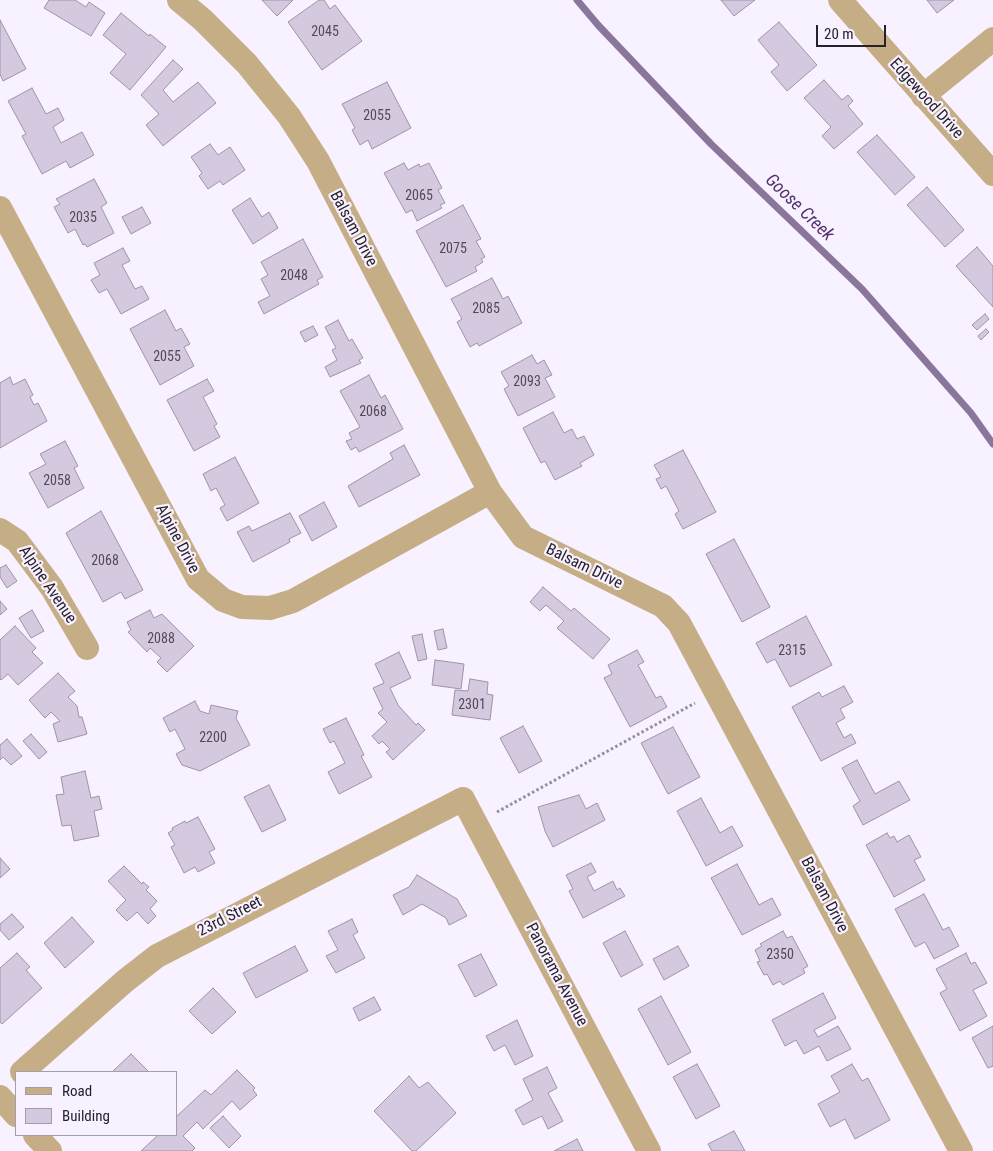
<!DOCTYPE html>
<style>
body{margin:0}
#map{position:relative;width:993px;height:1151px;overflow:hidden;background:#f8f1ff;font-family:"Roboto Condensed",sans-serif}
canvas{display:block}
.legend{position:absolute;left:15px;top:1071px;width:162px;height:65px;box-sizing:border-box;background:#f8f1ff;border:1px solid #a49eaa;margin:0;padding:6px 9px;list-style:none;font-size:15px;color:#26212a}
.legend li{display:flex;align-items:center;gap:10px;height:25px}
.legend b{width:25px;border:1px solid #a49eaa}
.scale{position:absolute;left:816px;top:25px;width:70px;height:22px;box-sizing:border-box;border:2px solid #26212a;border-top:0;padding-left:6px;font-size:15px;line-height:18px;white-space:nowrap;color:#26212a;-webkit-text-stroke:4px #f8f1ff;paint-order:stroke}
</style>
<div id="map">
<canvas width="993" height="1151"></canvas>
<ul class="legend">
<li><b style="height:6px;background:#c5ad86"></b>Road</li>
<li><b style="height:14px;background:#d4c9df"></b>Building</li>
</ul>
<div class="scale">20 m</div>
</div>
<script>
const g = document.querySelector('canvas').getContext('2d');
g.lineJoin = 'round';
function toPath(rows) {
  const path = new Path2D();
  for (const r of rows) {
    path.moveTo(r[0], r[1]);
    for (let i = 2; i < r.length; i += 2) path.lineTo(r[i], r[i + 1]);
  }
  return path;
}
function strokePath(path, color, width, dash) {
  g.strokeStyle = color;
  g.lineWidth = width;
  g.lineCap = dash ? 'butt' : 'round';
  g.setLineDash(dash || []);
  g.stroke(path);
}
function fillPath(path, color) {
  g.fillStyle = color;
  g.fill(path, 'evenodd');
}
function label(font, color, halo, rows, align = 'center') {
  g.font = font + ' "Roboto Condensed",sans-serif';
  g.lineWidth = 4.5;
  g.setLineDash([]);
  g.textBaseline = 'middle';
  g.strokeStyle = halo;
  g.fillStyle = color;
  for (const [text, x, y, turn = 0] of rows) {
    g.save();
    g.translate(x, y);
    g.rotate((+turn || 0) * Math.PI / 180);
    g.textAlign = isNaN(turn) ? turn : align;
    if (halo) g.strokeText(text, 0, 0);
    g.fillText(text, 0, 0);
    g.restore();
  }
}
const stream = toPath([
 [577,0,598,25,711,144,862,289,971,413,993,444]
]);
const building = toPath([
 [49,0,75,0,86,7,89,2,105,13,91,36,44,8,49,0],
 [262,0,293,0,277,16,262,0],
 [319,0,324,0,330,9,335,5,362,41,322,70,288,22,319,0],
 [721,0,755,0,734,16,721,0],
 [927,0,954,0,937,13,927,0],
 [121,13,149,36,150,34,166,47,130,90,110,73,126,54,103,35,121,13],
 [0,20,26,69,3,81,0,74,0,20],
 [779,22,817,65,787,91,771,72,779,65,758,40,779,22],
 [173,60,183,69,163,90,173,102,198,82,216,103,163,146,146,125,159,114,141,95,173,60],
 [824,80,842,100,848,95,853,101,848,106,863,124,834,149,822,136,831,127,804,98,824,80],
 [387,82,411,128,372,149,368,140,360,145,352,130,355,128,342,104,387,82],
 [32,88,46,114,58,108,64,120,53,127,61,143,82,132,94,155,70,168,66,161,42,174,22,136,26,134,8,101,32,88],
 [877,135,915,177,895,195,857,152,877,135],
 [210,144,218,155,230,147,245,170,223,185,220,181,208,189,199,176,202,173,191,157,210,144],
 [404,163,408,170,419,164,420,167,429,163,442,188,438,190,445,203,440,205,442,208,417,221,412,210,406,213,384,173,404,163],
 [94,179,107,203,101,207,114,233,87,247,85,244,83,245,75,229,68,233,54,207,60,204,56,199,94,179],
 [927,187,964,230,945,247,907,205,927,187],
 [250,198,262,217,269,212,278,228,253,244,232,210,250,198],
 [463,205,481,239,476,241,485,257,481,259,483,262,475,267,477,271,446,287,416,231,463,205],
 [142,207,151,223,131,234,122,217,142,207],
 [303,239,323,277,317,280,319,284,264,314,258,302,270,296,261,279,268,275,261,262,303,239],
 [977,247,993,266,993,307,956,266,977,247],
 [123,248,130,261,122,265,135,289,142,286,149,299,121,314,107,289,99,293,91,280,100,275,94,263,123,248],
 [492,278,503,299,508,296,522,323,479,346,477,343,470,347,457,322,462,319,451,299,492,278],
 [165,310,176,331,181,328,190,344,184,347,194,366,160,385,130,329,165,310],
 [985,314,989,319,977,330,972,325,985,314],
 [338,320,349,341,352,339,363,358,359,360,361,363,330,377,325,367,337,360,332,350,336,348,325,327,338,320],
 [313,326,318,335,305,342,300,332,313,326],
 [986,329,989,332,981,340,978,336,986,329],
 [532,355,537,364,544,360,552,375,545,378,555,397,518,416,504,389,509,386,501,372,532,355],
 [369,375,381,398,385,395,403,429,359,452,356,447,351,450,346,441,352,439,349,433,360,427,340,391,369,375],
 [10,377,13,385,25,379,33,395,30,397,34,405,38,403,47,421,0,448,0,383,10,377],
 [207,379,214,391,203,397,217,424,214,426,220,437,194,451,167,400,207,379],
 [553,412,564,433,572,429,577,439,584,436,594,455,580,463,582,466,555,480,545,461,541,463,523,428,553,412],
 [65,441,78,466,74,468,84,488,48,508,29,473,46,464,40,454,65,441],
 [404,445,420,475,359,507,348,486,393,459,390,453,404,445],
 [683,450,716,512,683,529,675,514,679,511,666,486,661,489,656,479,661,477,654,465,683,450],
 [235,457,259,503,227,521,220,508,225,505,216,488,211,491,203,474,235,457],
 [324,502,337,527,312,541,299,516,324,502],
 [101,511,143,590,125,599,121,592,103,602,66,533,101,511],
 [290,513,301,533,289,539,290,542,253,562,237,532,249,526,252,531,290,513],
 [734,539,770,607,742,622,706,554,734,539],
 [6,565,17,581,7,588,0,577,0,568,6,565],
 [543,587,571,611,574,608,610,639,593,659,557,628,564,621,546,605,540,611,530,602,543,587],
 [0,601,7,609,0,615,0,601],
 [32,610,44,631,31,638,19,618,32,610],
 [150,610,154,618,162,614,194,646,167,672,157,662,161,658,150,648,147,652,128,632,131,630,127,622,150,610],
 [806,616,832,665,790,687,775,659,767,663,756,643,806,616],
 [15,626,36,648,32,652,43,663,18,685,8,674,1,680,0,679,0,640,15,626],
 [443,629,447,648,438,650,434,631,443,629],
 [422,634,427,659,418,661,412,636,422,634],
 [637,650,644,662,638,665,656,698,661,696,667,707,630,727,604,678,612,674,608,665,637,650],
 [399,652,411,678,390,688,398,705,416,725,418,723,425,730,393,760,386,752,390,749,382,741,379,744,372,736,387,722,378,713,383,709,373,688,384,683,375,664,399,652],
 [435,660,464,664,461,689,432,685,435,660],
 [58,673,75,691,68,697,77,706,79,717,82,717,87,734,58,742,53,724,60,721,51,712,45,718,29,700,58,673],
 [470,679,488,682,487,694,493,695,490,720,452,715,455,690,468,691,470,679],
 [844,686,853,702,840,709,845,718,836,723,844,738,851,734,856,743,821,761,792,707,819,692,822,697,844,686],
 [195,701,200,711,209,714,211,705,238,711,236,718,250,745,200,771,182,765,176,754,185,749,175,729,170,732,163,718,195,701],
 [346,718,364,755,361,756,372,777,339,794,328,772,345,763,334,741,330,743,323,729,346,718],
 [523,726,542,761,519,773,500,738,523,726],
 [673,727,700,777,668,794,641,743,673,727],
 [31,734,47,752,39,759,23,741,31,734],
 [7,739,22,756,11,765,3,757,0,760,0,745,7,739],
 [857,760,875,794,899,781,910,800,863,825,853,806,860,801,842,768,857,760],
 [85,771,91,798,99,796,102,809,94,811,99,836,74,841,71,825,62,826,56,795,64,794,61,777,85,771],
 [269,785,286,820,262,832,244,797,269,785],
 [579,795,586,809,597,803,605,820,553,847,545,831,538,807,579,795],
 [701,798,720,833,732,826,743,846,706,866,677,811,701,798],
 [198,817,215,849,209,852,215,863,198,872,195,867,184,873,171,847,175,845,168,833,173,830,172,828,185,821,186,823,198,817],
 [887,833,890,838,894,836,897,842,909,835,921,857,914,860,925,880,894,897,866,845,887,833],
 [0,858,10,869,0,878,0,858],
 [591,863,596,872,587,877,594,891,613,881,617,890,620,888,625,896,583,918,569,891,573,889,566,875,591,863],
 [737,864,759,905,772,898,781,915,742,935,711,878,737,864],
 [124,866,142,884,143,882,149,887,146,890,157,901,150,909,156,916,148,924,137,912,127,921,116,910,126,900,108,881,124,866],
 [417,875,457,899,467,916,449,925,446,918,422,904,403,915,393,895,409,887,417,875],
 [924,894,943,930,949,927,959,946,934,959,925,942,915,947,895,909,924,894],
 [12,914,24,927,9,940,0,930,0,924,12,914],
 [72,917,94,942,65,968,44,943,72,917],
 [352,919,358,932,353,935,365,958,336,973,326,956,338,950,328,931,352,919],
 [625,931,643,965,621,977,603,943,625,931],
 [783,931,787,938,792,936,808,966,803,969,805,973,783,985,780,981,773,985,767,974,764,975,757,962,760,961,755,950,762,946,760,944,783,931],
 [295,946,308,971,256,998,243,973,295,946],
 [678,946,689,966,664,980,653,959,678,946],
 [17,953,30,967,26,970,42,988,2,1024,0,1022,0,968,17,953],
 [966,953,971,964,975,962,987,983,973,990,987,1016,960,1031,940,993,947,989,936,969,966,953],
 [481,954,497,985,475,997,458,965,481,954],
 [213,988,236,1012,212,1034,189,1011,213,988],
 [823,993,836,1018,814,1030,818,1037,838,1026,851,1049,827,1061,819,1046,804,1054,796,1040,785,1046,772,1020,823,993],
 [661,996,691,1052,668,1065,638,1009,661,996],
 [374,997,381,1010,359,1021,353,1008,374,997],
 [517,1020,533,1056,515,1065,505,1045,494,1051,486,1036,517,1020],
 [993,1026,993,1066,988,1068,972,1038,993,1026],
 [131,1054,149,1072,112,1072,131,1054],
 [697,1064,720,1106,696,1119,673,1077,697,1064],
 [852,1064,862,1081,868,1078,890,1120,855,1139,845,1119,830,1127,818,1104,840,1092,831,1076,852,1064],
 [547,1067,557,1088,548,1093,563,1121,548,1129,542,1116,523,1125,515,1110,533,1100,523,1079,547,1067],
 [237,1070,255,1088,253,1090,257,1095,240,1110,232,1101,203,1129,197,1122,183,1136,195,1148,192,1151,141,1151,158,1135,176,1135,176,1117,205,1090,211,1095,237,1070],
 [409,1076,419,1088,428,1082,456,1113,416,1151,412,1151,374,1111,409,1076],
 [223,1116,241,1136,229,1148,210,1128,223,1116],
 [734,1131,745,1151,712,1151,708,1144,734,1131],
 [577,1139,583,1151,554,1151,577,1139]
]);
const path = toPath([
 [497,812,695,703]
]);
const minor = toPath([
 [179,0,203,20,247,64,289,116,318,161,490,492,523,537,663,606,679,623,961,1151],
 [840,0,993,174],
 [923,96,993,39],
 [0,208,198,579,223,600,242,607,270,608,293,601,490,492],
 [0,530,17,541,52,588,87,648],
 [22,1072,125,981,157,956,463,799,649,1151],
 [0,1097,16,1115],
 [35,1135,50,1151]
]);
const numberNames = [
 ["2045",325,32],
 ["2055",377,116],
 ["2065",419,196],
 ["2035",83,218],
 ["2075",453,249],
 ["2048",294,276],
 ["2085",486,309],
 ["2055",167,357],
 ["2093",527,382],
 ["2068",373,412],
 ["2058",57,481],
 ["2068",105,561],
 ["2088",161,639],
 ["2315",792,651],
 ["2301",472,705],
 ["2200",213,738],
 ["2350",780,955]
];
const streetNames = [
 ["Edgewood Drive",926,99,48],
 ["Balsam Drive",353,229,62],
 ["Alpine Drive",177,539,62],
 ["Balsam Drive",584,567,26],
 ["Alpine Avenue",47,585,56],
 ["Balsam Drive",824,895,62],
 ["23rd Street",230,917,-27],
 ["Panorama Avenue",556,975,62]
];
const waterNames = [
 ["Goose Creek",799,208,44]
];
strokePath(stream, '#89769a', 7);
fillPath(building, '#d4c9df');
strokePath(building, '#9e93a8', 1);
strokePath(path, '#958f9a', 3, [2.5, 2.5]);
strokePath(minor, '#c5ad86', 24);
label('14px', '#524b57', null, numberNames);
label('16px', '#26212a', '#f8f1ff', streetNames);
label('italic 18px', '#52306b', '#f8f1ff', waterNames);
</script>
